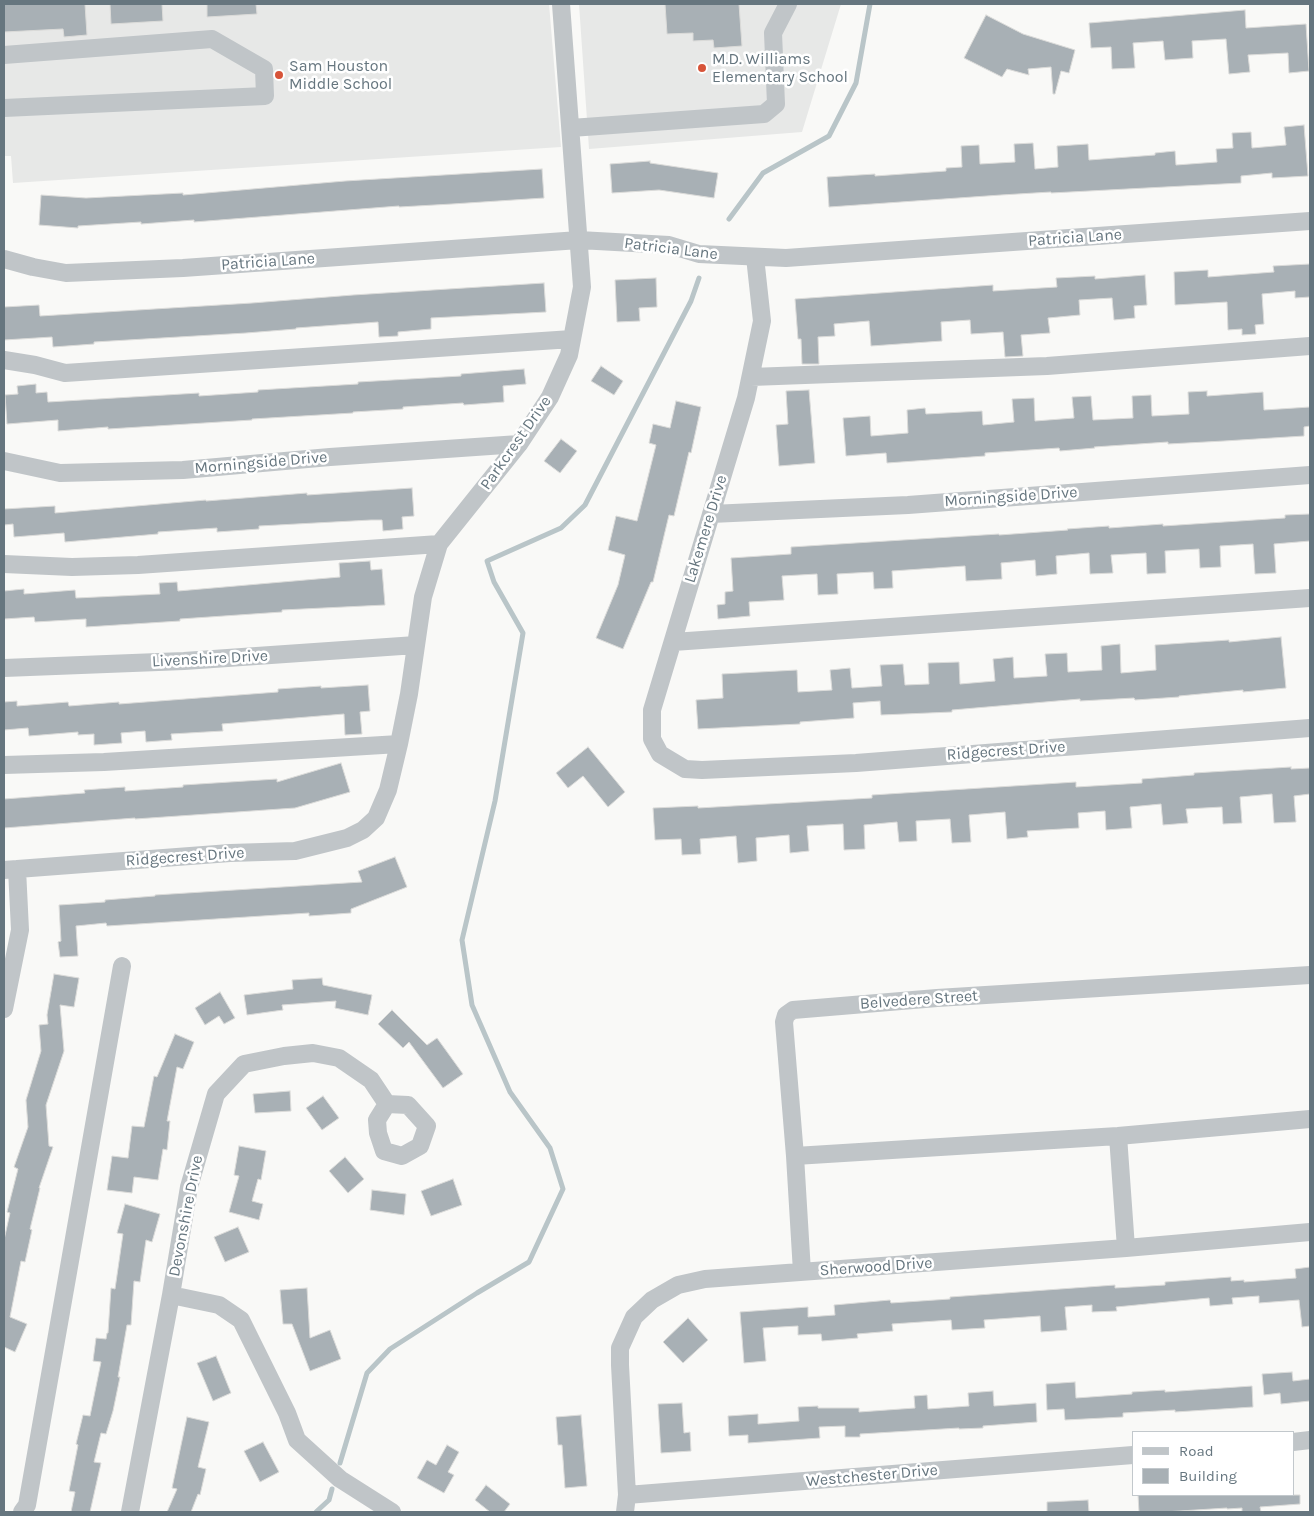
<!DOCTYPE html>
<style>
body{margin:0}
#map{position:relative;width:1314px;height:1516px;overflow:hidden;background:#f9f9f7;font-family:Karla,sans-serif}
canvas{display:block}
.frame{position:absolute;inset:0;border:5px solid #66767f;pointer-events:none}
.legend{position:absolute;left:1132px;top:1431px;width:162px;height:65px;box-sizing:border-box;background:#fff;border:1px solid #c2c8cc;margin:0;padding:6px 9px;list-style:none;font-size:15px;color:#66767f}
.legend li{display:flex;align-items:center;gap:10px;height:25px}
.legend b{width:25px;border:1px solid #c2c8cc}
</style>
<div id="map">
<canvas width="1314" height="1516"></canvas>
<div class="frame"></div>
<ul class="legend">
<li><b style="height:6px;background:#c0c5c8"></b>Road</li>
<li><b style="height:14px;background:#a8b0b5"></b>Building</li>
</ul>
</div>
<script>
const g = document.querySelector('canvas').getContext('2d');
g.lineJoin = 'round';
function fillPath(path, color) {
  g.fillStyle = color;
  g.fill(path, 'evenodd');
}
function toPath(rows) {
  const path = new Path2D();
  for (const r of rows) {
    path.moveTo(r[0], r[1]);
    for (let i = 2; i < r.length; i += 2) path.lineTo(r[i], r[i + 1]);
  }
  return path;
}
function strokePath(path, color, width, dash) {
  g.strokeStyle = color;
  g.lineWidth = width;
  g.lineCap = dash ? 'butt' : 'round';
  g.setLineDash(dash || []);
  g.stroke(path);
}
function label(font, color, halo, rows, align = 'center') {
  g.font = font + ' Karla,sans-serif';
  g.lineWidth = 5;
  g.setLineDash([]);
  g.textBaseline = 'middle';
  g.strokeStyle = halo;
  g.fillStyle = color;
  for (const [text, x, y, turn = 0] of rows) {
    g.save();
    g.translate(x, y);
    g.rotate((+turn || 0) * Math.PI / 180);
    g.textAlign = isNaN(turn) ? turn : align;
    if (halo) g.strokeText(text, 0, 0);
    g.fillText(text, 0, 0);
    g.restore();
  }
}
const built = toPath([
 [4,4,549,4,561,147,13,183,11,156,4,156],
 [579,4,841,4,802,132,589,149]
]);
const stream = toPath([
 [729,219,763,173,829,136,856,83,870,4],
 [340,1463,367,1373,390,1349,477,1293,529,1262,563,1189,550,1148,510,1092,472,1005,462,940,495,801,523,633,494,582,487,561,561,528,585,505,691,301,699,278],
 [316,1512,329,1500,332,1489]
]);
const building = toPath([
 [4,4,85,4,87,35,64,37,63,29,4,32,4,4],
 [110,4,162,4,163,21,111,24,110,4],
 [207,4,256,4,257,14,207,17,207,4],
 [665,4,739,4,742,46,714,48,713,40,693,41,693,33,667,34,665,4],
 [1245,10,1246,28,1306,24,1309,71,1289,73,1288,53,1248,55,1250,72,1229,74,1226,39,1192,41,1193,58,1165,60,1163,41,1133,43,1135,68,1112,69,1111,47,1091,48,1089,23,1245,10],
 [986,15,1023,34,1075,50,1069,73,1061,71,1055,94,1053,94,1051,67,1028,69,1029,75,1007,69,1002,77,964,58,986,15],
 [1304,125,1308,176,1272,178,1272,173,1241,176,1241,183,1051,193,1051,192,1001,195,829,207,827,177,875,174,875,176,946,171,946,168,962,167,961,146,979,145,980,164,1015,162,1014,144,1033,143,1035,169,1058,167,1057,146,1088,144,1089,160,1155,155,1155,153,1175,151,1176,165,1217,162,1216,149,1233,148,1232,133,1251,132,1252,148,1286,145,1284,127,1304,125],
 [650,161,650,163,718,173,714,198,659,190,612,193,610,164,650,161],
 [542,169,544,198,452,204,399,207,399,206,194,222,194,220,141,224,141,222,78,226,78,228,39,225,41,195,86,198,183,193,183,195,345,181,542,169],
 [1310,264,1310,297,1295,298,1295,291,1262,294,1264,324,1255,325,1256,334,1242,335,1242,329,1228,330,1227,302,1175,305,1174,272,1208,270,1208,277,1274,272,1273,266,1310,264],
 [1145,275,1147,305,1134,306,1135,318,1114,320,1112,298,1079,300,1080,315,1048,318,1050,333,1021,335,1023,356,1005,357,1003,332,971,334,970,320,941,322,942,341,871,346,869,321,834,324,835,336,818,337,819,364,802,364,801,339,798,339,795,299,993,285,993,291,1057,287,1056,278,1095,276,1095,279,1145,275],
 [656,278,657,307,639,308,640,321,617,322,615,280,656,278],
 [544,283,546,312,431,318,431,329,398,332,398,336,379,337,378,322,296,328,296,329,246,333,94,342,94,344,53,347,52,337,4,340,4,307,39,305,40,316,252,303,353,295,544,283],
 [601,366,623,381,614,395,591,381,601,366],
 [524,369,526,384,503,386,504,402,464,405,463,403,403,407,403,409,353,412,353,413,252,419,252,420,108,429,108,427,58,431,58,420,7,424,5,395,18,394,17,386,36,384,36,393,47,392,48,402,199,393,199,396,258,392,258,390,358,384,358,382,461,376,461,374,524,369],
 [809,390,815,463,779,466,776,425,788,424,786,391,809,390],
 [1207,391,1207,396,1263,392,1264,410,1310,407,1310,426,1304,427,1304,436,1224,441,1168,444,1168,442,1094,447,1095,448,1060,451,1059,448,985,453,985,456,887,463,886,453,846,456,843,418,870,416,871,436,908,433,907,410,925,408,926,414,982,411,983,425,1014,422,1012,399,1034,398,1035,421,1074,418,1072,397,1091,396,1093,420,1133,418,1132,396,1151,395,1152,416,1189,414,1188,392,1207,391],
 [676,401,701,407,691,453,689,452,674,516,669,515,653,582,651,582,623,649,596,638,618,585,625,555,608,550,616,516,637,521,656,445,649,443,653,424,670,428,676,401],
 [561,439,577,451,560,473,544,461,561,439],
 [412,488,414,516,402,517,403,529,383,531,382,520,371,520,259,526,259,529,217,532,217,528,158,532,158,534,65,542,64,533,14,537,13,524,4,525,4,509,55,506,55,513,206,500,206,501,307,493,307,495,412,488],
 [1310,514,1310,541,1274,544,1276,573,1255,574,1253,544,1220,546,1221,567,1200,568,1199,549,1165,551,1166,573,1147,574,1146,553,1111,555,1113,573,1090,574,1089,553,1056,556,1057,574,1036,576,1035,560,1001,563,1002,579,966,581,965,566,892,571,893,588,874,589,873,572,837,574,838,594,818,595,817,574,782,576,784,600,749,602,750,616,718,619,717,605,725,604,725,592,733,591,731,558,791,554,791,547,999,534,999,535,1068,530,1067,529,1109,526,1109,528,1163,524,1163,526,1285,518,1285,515,1310,514],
 [370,561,371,570,382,569,385,605,282,610,282,612,180,619,180,621,86,627,86,619,35,622,34,617,4,619,4,591,24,589,24,594,75,590,76,598,160,594,159,583,177,582,178,591,340,577,339,563,370,561],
 [1281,637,1286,688,1243,692,1243,690,1179,696,1179,697,1135,700,1134,698,1080,701,1080,699,952,710,952,712,881,715,880,701,853,703,854,718,800,722,800,724,698,729,696,700,723,698,722,674,797,670,798,692,832,690,830,670,850,668,852,688,882,686,880,665,903,664,905,685,929,684,928,663,959,662,960,684,995,681,993,659,1013,657,1014,678,1047,676,1045,654,1067,653,1068,672,1102,670,1101,646,1120,644,1121,673,1156,670,1155,645,1229,640,1229,642,1281,637],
 [368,685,370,711,360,712,362,734,345,735,344,714,222,724,223,731,171,734,172,740,146,742,145,731,121,733,122,743,94,745,94,734,78,735,78,732,29,736,28,728,4,730,4,702,17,701,17,706,68,702,69,706,119,702,119,704,278,692,278,689,321,686,321,688,368,685],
 [588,747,625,792,608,807,583,776,568,788,556,773,588,747],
 [341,763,350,792,295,808,135,819,135,818,4,828,4,799,85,793,84,790,125,787,125,791,183,787,183,785,277,779,277,782,341,763],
 [1291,767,1291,769,1310,768,1310,794,1294,796,1296,822,1274,823,1272,794,1240,797,1242,823,1223,824,1222,807,1186,809,1188,823,1163,825,1161,804,1130,807,1132,828,1106,830,1105,811,1078,813,1079,828,1027,831,1028,837,1007,839,1005,812,969,815,971,842,952,843,950,819,916,821,917,841,899,842,897,822,864,825,865,849,844,850,843,824,807,826,809,851,790,853,789,835,756,838,757,861,738,863,736,836,700,839,701,854,682,855,681,839,655,840,653,808,698,806,698,808,872,798,872,795,1076,782,1076,787,1142,783,1142,779,1194,775,1194,773,1291,767],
 [395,857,407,887,351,909,351,913,309,916,309,913,107,926,106,923,76,926,78,956,60,957,58,942,61,941,59,905,105,902,105,900,155,896,155,895,362,882,358,871,395,857],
 [54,974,79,978,74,1007,60,1005,64,1051,46,1105,49,1146,53,1147,39,1188,40,1188,30,1229,32,1230,25,1262,21,1261,10,1317,27,1324,15,1352,4,1347,4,1240,10,1213,7,1212,18,1169,14,1167,28,1127,26,1100,41,1051,39,1025,48,1024,47,1015,54,974],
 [322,978,323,985,372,995,368,1015,335,1008,336,1001,282,1005,283,1010,247,1015,244,995,293,989,292,980,322,978],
 [220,992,235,1018,224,1024,219,1016,205,1025,195,1008,220,992],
 [392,1010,427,1045,437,1038,463,1074,443,1088,409,1042,403,1048,378,1024,392,1010],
 [175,1034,194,1042,183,1069,177,1067,167,1121,170,1121,167,1150,163,1149,158,1180,134,1177,132,1193,107,1190,112,1156,128,1158,132,1126,144,1127,154,1076,157,1077,175,1034],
 [290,1091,291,1111,255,1113,253,1094,290,1091],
 [323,1096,339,1118,322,1130,306,1108,323,1096],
 [239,1146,266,1151,261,1180,258,1179,252,1201,263,1204,259,1220,229,1212,239,1176,234,1175,239,1146],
 [345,1157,364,1179,348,1193,329,1171,345,1157],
 [453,1179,462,1205,431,1216,421,1191,453,1179],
 [372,1190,406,1194,404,1215,370,1210,372,1190],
 [125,1204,160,1214,152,1242,146,1240,140,1282,134,1281,131,1325,127,1325,118,1377,120,1377,113,1411,106,1434,101,1433,94,1462,101,1463,90,1512,71,1512,75,1492,69,1491,78,1445,76,1444,83,1415,90,1416,101,1362,93,1361,96,1338,106,1339,107,1333,108,1333,111,1288,115,1289,123,1234,117,1233,125,1204],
 [238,1227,249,1252,225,1262,214,1237,238,1227],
 [1310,1267,1310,1326,1302,1327,1299,1300,1259,1303,1259,1296,1232,1298,1233,1304,1210,1306,1209,1298,1116,1307,1117,1311,1092,1312,1092,1305,1065,1307,1067,1330,1041,1332,1040,1316,984,1320,985,1328,952,1330,951,1320,892,1324,893,1331,857,1334,858,1338,822,1341,821,1334,798,1335,798,1326,763,1328,766,1361,744,1363,740,1312,808,1307,808,1317,835,1315,834,1305,890,1300,891,1303,950,1299,950,1297,1115,1285,1115,1288,1165,1285,1165,1282,1231,1277,1231,1281,1244,1280,1244,1282,1296,1278,1295,1269,1310,1267],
 [307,1288,310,1338,330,1330,341,1359,310,1371,292,1324,283,1324,280,1290,307,1288],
 [688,1318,708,1340,683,1363,663,1342,688,1318],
 [216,1356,231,1393,213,1401,197,1363,216,1356],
 [1292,1372,1293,1381,1310,1379,1310,1401,1281,1404,1280,1393,1264,1395,1262,1374,1292,1372],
 [1075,1382,1076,1398,1132,1394,1132,1392,1165,1390,1165,1392,1252,1386,1253,1407,1175,1412,1175,1410,1123,1413,1123,1417,1065,1420,1064,1409,1047,1410,1046,1384,1075,1382],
 [993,1391,994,1406,1036,1403,1037,1422,983,1426,983,1428,959,1429,959,1428,860,1434,860,1437,845,1437,845,1426,819,1427,820,1438,748,1443,748,1435,729,1436,728,1416,758,1414,758,1424,799,1421,798,1407,818,1406,818,1408,859,1408,859,1412,915,1408,914,1396,927,1395,928,1409,969,1406,968,1393,993,1391],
 [682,1403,684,1433,690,1432,691,1451,661,1453,658,1404,682,1403],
 [581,1415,587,1486,565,1488,562,1445,558,1445,556,1417,581,1415],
 [187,1417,209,1422,198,1467,206,1469,200,1495,198,1494,191,1512,167,1512,177,1489,172,1488,187,1417],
 [263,1442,279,1472,260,1482,244,1451,263,1442],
 [447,1445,459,1452,448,1472,454,1475,444,1493,417,1478,427,1460,436,1465,447,1445],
 [486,1485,510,1504,504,1512,490,1512,475,1500,486,1485],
 [1138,1495,1300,1495,1300,1504,1260,1507,1261,1512,1242,1512,1242,1508,1227,1509,1227,1508,1164,1512,1139,1512,1138,1495],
 [1088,1500,1089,1512,1047,1512,1047,1502,1088,1500]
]);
const minor = toPath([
 [4,55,212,39,264,69,265,96,4,108],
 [571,128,764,114,776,104,773,33,788,4],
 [755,257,762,321,746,398,652,710,652,739,660,754,685,769,702,770,856,763,1310,728],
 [4,259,33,267,66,273,183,268,579,240,669,245,699,254,786,258,1310,221],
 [4,360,35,365,65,373,572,339],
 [751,377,1047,366,1310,346],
 [4,461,60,473,183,470,330,457,519,444],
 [711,514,908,505,1310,475],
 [4,564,72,567,138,565,439,544],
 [673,642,1310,598],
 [4,668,184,661,416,645],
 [4,765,104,762,399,744],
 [4,870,230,853,295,851,347,838,363,830,376,818,388,790,399,744,409,694,423,597,439,544,519,444,550,397,569,355,582,287,561,4],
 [4,1009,20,930,17,869],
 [387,1104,408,1105,427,1126,420,1146,402,1156,384,1151,378,1133,377,1120,387,1104],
 [1118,1136,1126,1248],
 [795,1156,1118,1136,1310,1119],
 [802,1272,795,1156,784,1022,786,1015,793,1010,937,998,1310,975],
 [171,1295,219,1305,241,1320,287,1413,297,1440,340,1479,392,1512],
 [1293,1442,1310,1440],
 [627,1495,1133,1455],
 [22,1512,27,1505,122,966],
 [130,1512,171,1295,189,1187,216,1094,244,1064,284,1056,313,1053,339,1058,371,1080,387,1104],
 [625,1512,627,1495,620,1365,620,1348,634,1317,652,1300,678,1285,705,1279,1126,1248,1310,1232]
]);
const markers = [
 [702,68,5,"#d75439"],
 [279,75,5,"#d75439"]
];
const poiNames = [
 ["M.D. Williams",712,59],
 ["Elementary School",712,77],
 ["Sam Houston",289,66],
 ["Middle School",289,84]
];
const streetNames = [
 ["Patricia Lane",1075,238,-4],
 ["Patricia Lane",671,249,7],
 ["Patricia Lane",268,262,-4],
 ["Parkcrest Drive",516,443,-55],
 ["Morningside Drive",261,463,-5],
 ["Morningside Drive",1011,497,-4],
 ["Lakemere Drive",706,529,-73],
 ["Livenshire Drive",210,659,-3],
 ["Ridgecrest Drive",1006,751,-4],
 ["Ridgecrest Drive",185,857,-4],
 ["Belvedere Street",919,1000,-4],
 ["Devonshire Drive",186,1216,-79],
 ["Sherwood Drive",876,1267,-4],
 ["Westchester Drive",872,1476,-5]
];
fillPath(built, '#e7e8e7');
strokePath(stream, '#b9c5c8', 5);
fillPath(building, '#a8b0b5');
strokePath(building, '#dbdbd9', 1);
strokePath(minor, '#c0c5c8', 18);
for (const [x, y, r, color] of markers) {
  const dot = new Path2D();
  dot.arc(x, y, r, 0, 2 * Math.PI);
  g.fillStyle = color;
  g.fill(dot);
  strokePath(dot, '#fff', 2);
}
label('16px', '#66767f', '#fff', poiNames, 'left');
label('16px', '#66767f', '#fff', streetNames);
</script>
